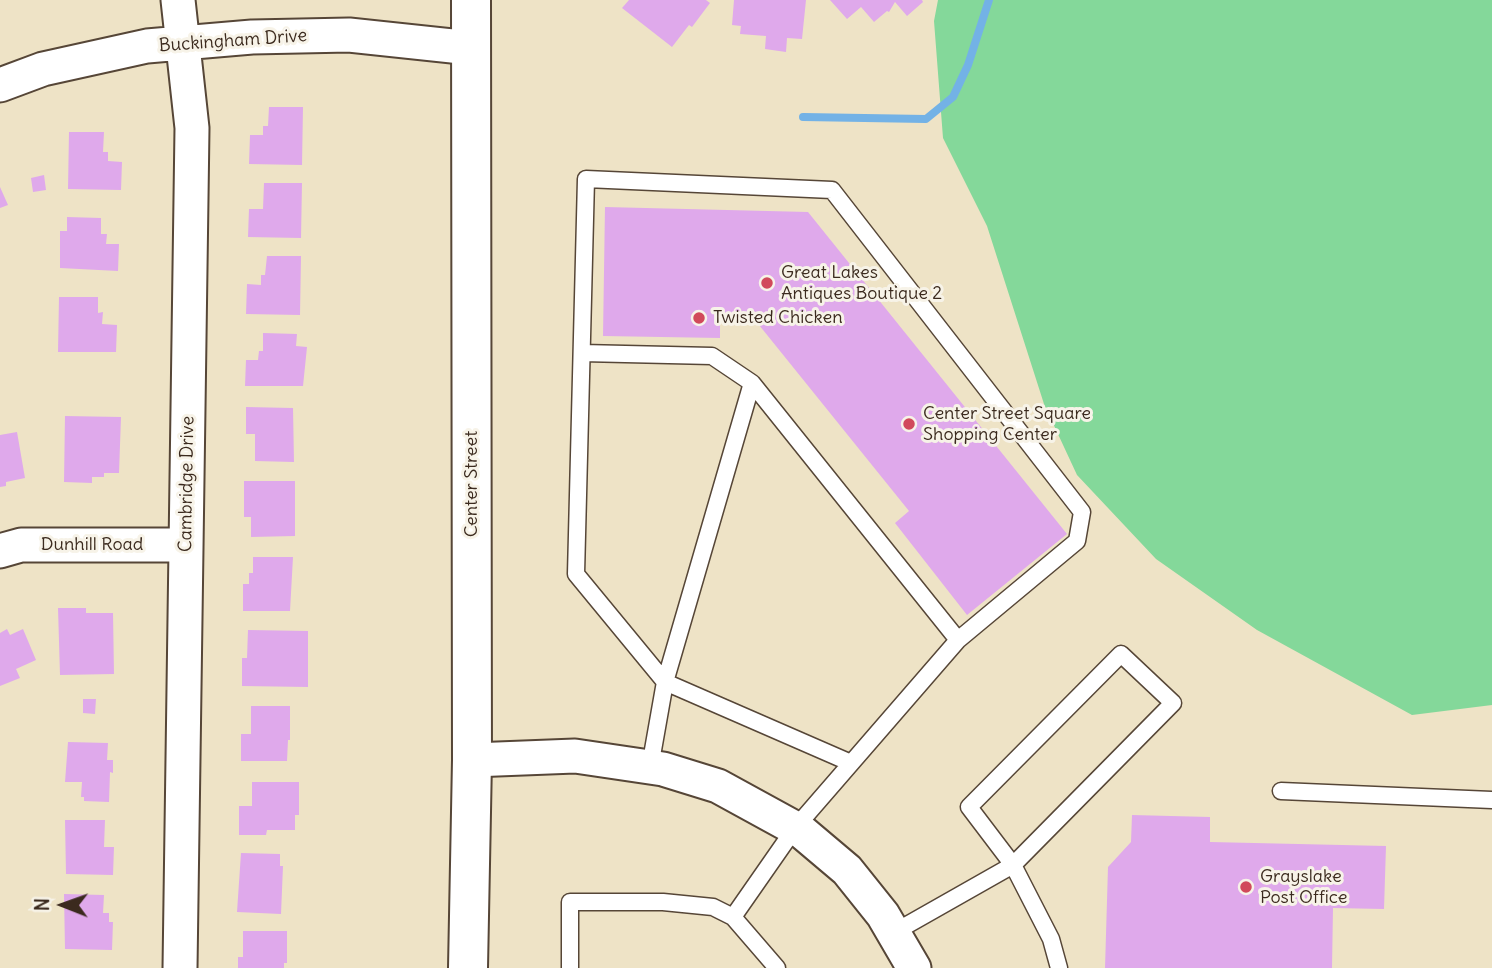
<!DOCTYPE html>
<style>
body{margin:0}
#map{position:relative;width:1492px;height:968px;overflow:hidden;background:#eee3c6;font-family:Delius,sans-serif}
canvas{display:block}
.north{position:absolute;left:28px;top:870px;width:70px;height:70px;-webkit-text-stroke:5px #f7f3e8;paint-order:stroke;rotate:271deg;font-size:19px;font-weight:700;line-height:28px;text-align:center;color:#3b2a1e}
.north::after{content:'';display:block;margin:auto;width:24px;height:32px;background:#3b2a1e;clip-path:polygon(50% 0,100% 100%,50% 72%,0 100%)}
</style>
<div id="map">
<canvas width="1492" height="968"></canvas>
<div class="north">N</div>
</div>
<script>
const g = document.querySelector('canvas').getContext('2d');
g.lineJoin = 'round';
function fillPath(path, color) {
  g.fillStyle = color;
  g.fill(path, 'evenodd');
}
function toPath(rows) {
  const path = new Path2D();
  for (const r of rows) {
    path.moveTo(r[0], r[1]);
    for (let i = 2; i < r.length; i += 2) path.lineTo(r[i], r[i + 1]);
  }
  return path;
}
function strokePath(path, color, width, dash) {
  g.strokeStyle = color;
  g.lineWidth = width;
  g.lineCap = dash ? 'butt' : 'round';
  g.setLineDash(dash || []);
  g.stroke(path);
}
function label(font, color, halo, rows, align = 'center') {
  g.font = font + ' Delius,sans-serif';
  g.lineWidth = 6;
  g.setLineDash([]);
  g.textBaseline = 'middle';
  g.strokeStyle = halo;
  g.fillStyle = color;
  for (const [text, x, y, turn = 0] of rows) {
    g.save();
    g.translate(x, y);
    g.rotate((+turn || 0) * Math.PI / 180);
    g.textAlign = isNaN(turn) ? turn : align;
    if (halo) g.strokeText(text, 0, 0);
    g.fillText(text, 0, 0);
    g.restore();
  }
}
const green = toPath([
 [938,0,1492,0,1492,705,1412,715,1257,630,1156,559,1077,475,1044,404,987,226,943,138,934,21]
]);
const stream = toPath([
 [803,117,926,119,953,97,968,65,989,0]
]);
const building = toPath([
 [629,0,706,0,710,3,692,27,689,25,672,47,622,8],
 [734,0,806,0,802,39,787,38,786,52,765,49,766,36,740,34,741,26,732,25],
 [830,0,922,0,923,2,907,16,895,2,889,12,887,11,874,22,861,7,847,19],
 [269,107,303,107,302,165,249,164,250,135,263,135,263,126,268,126],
 [69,132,104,132,103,152,108,152,108,161,122,162,121,190,68,189],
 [44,175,46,190,33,192,31,178],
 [264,183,302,183,301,238,248,237,249,209,263,209],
 [0,187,8,205,0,208],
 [605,207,808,212,1067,534,967,615,895,523,909,511,755,320,720,319,720,338,603,336],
 [67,217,101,218,101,234,107,234,106,244,119,244,118,271,60,268,60,231,67,231],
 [267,256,301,256,300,315,246,314,247,284,261,285,261,275,265,275],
 [59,297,98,297,98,313,103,312,102,324,117,325,116,352,58,352],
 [263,333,297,334,296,346,307,347,303,386,245,386,246,360,258,360,259,351,263,351],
 [246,407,293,408,294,462,255,461,255,434,246,434],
 [65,416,121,417,119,473,104,473,104,477,92,477,92,483,64,482],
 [17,432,25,478,6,482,6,486,0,487,0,435],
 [244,481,295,481,295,536,251,537,251,517,244,517],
 [253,557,293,557,290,611,243,611,243,584,249,584,249,573,253,573],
 [58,608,86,608,86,613,113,613,114,674,60,675],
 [7,629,10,635,23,629,36,660,16,669,20,678,0,686,0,633],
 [248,630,308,631,308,687,242,686,242,658,247,658],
 [83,699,96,699,95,714,83,713],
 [251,706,290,706,290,740,288,740,287,761,241,761,241,734,251,734],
 [68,742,108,743,107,760,113,760,113,773,110,772,109,802,84,801,84,797,81,797,82,782,65,782],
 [252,782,299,782,299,815,295,815,295,830,267,830,266,835,239,835,239,806,252,806],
 [1132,815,1210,817,1210,842,1386,846,1384,909,1333,908,1332,968,1105,968,1108,867,1131,842],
 [65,820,105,820,104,847,114,847,113,875,66,874],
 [241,853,280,854,280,866,283,866,281,914,237,912],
 [64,894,104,895,103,913,109,913,109,922,113,922,112,950,65,949],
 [243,931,287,931,287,963,284,963,284,968,238,968,238,957,243,957]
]);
const service = toPath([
 [582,353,712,356,752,383,958,640],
 [752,383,665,682,851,763],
 [650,767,665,682,576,574,586,179,832,190,1082,512,1077,541,958,640,795,828,733,917],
 [1281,791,1492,800],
 [893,933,1013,865,1173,703,1121,654,969,807,1013,865,1051,939,1059,968],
 [570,968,570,902,663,902,713,907,733,917,777,968]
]);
const minor = toPath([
 [178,0,192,128,180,968],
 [0,85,43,69,147,46,252,37,349,35,471,48],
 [0,551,21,545,186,545],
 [472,760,575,756,663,769,718,786,802,832,847,870,883,915,914,968]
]);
const tertiary = toPath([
 [468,968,472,760,471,0]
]);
const markers = [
 [767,283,7,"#d1495b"],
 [699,318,7,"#d1495b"],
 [909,424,7,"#d1495b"],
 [1246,887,7,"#d1495b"]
];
const streetNames = [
 ["Buckingham Drive",233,41,-4],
 ["Cambridge Drive",187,484,-89],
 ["Center Street",472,484,-90],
 ["Dunhill Road",92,545]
];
const poiNames = [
 ["Great Lakes",781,273],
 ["Antiques Boutique 2",781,294],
 ["Twisted Chicken",713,318],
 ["Center Street Square",923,414],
 ["Shopping Center",923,435],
 ["Grayslake",1260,877],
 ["Post Office",1260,898]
];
fillPath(green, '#84d89a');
strokePath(stream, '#73b2e6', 8);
fillPath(building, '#dfa9eb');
strokePath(service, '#564637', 19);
strokePath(minor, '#564637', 37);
strokePath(tertiary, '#564637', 42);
strokePath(service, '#fff', 16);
strokePath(minor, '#fff', 33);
strokePath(tertiary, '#fff', 38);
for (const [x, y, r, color] of markers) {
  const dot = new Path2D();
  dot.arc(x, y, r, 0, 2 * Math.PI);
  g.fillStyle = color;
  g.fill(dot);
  strokePath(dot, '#f7f3e8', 2.5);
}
label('18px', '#3b2a1e', '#f7f3e8', streetNames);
label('18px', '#3b2a1e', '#f7f3e8', poiNames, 'left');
</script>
